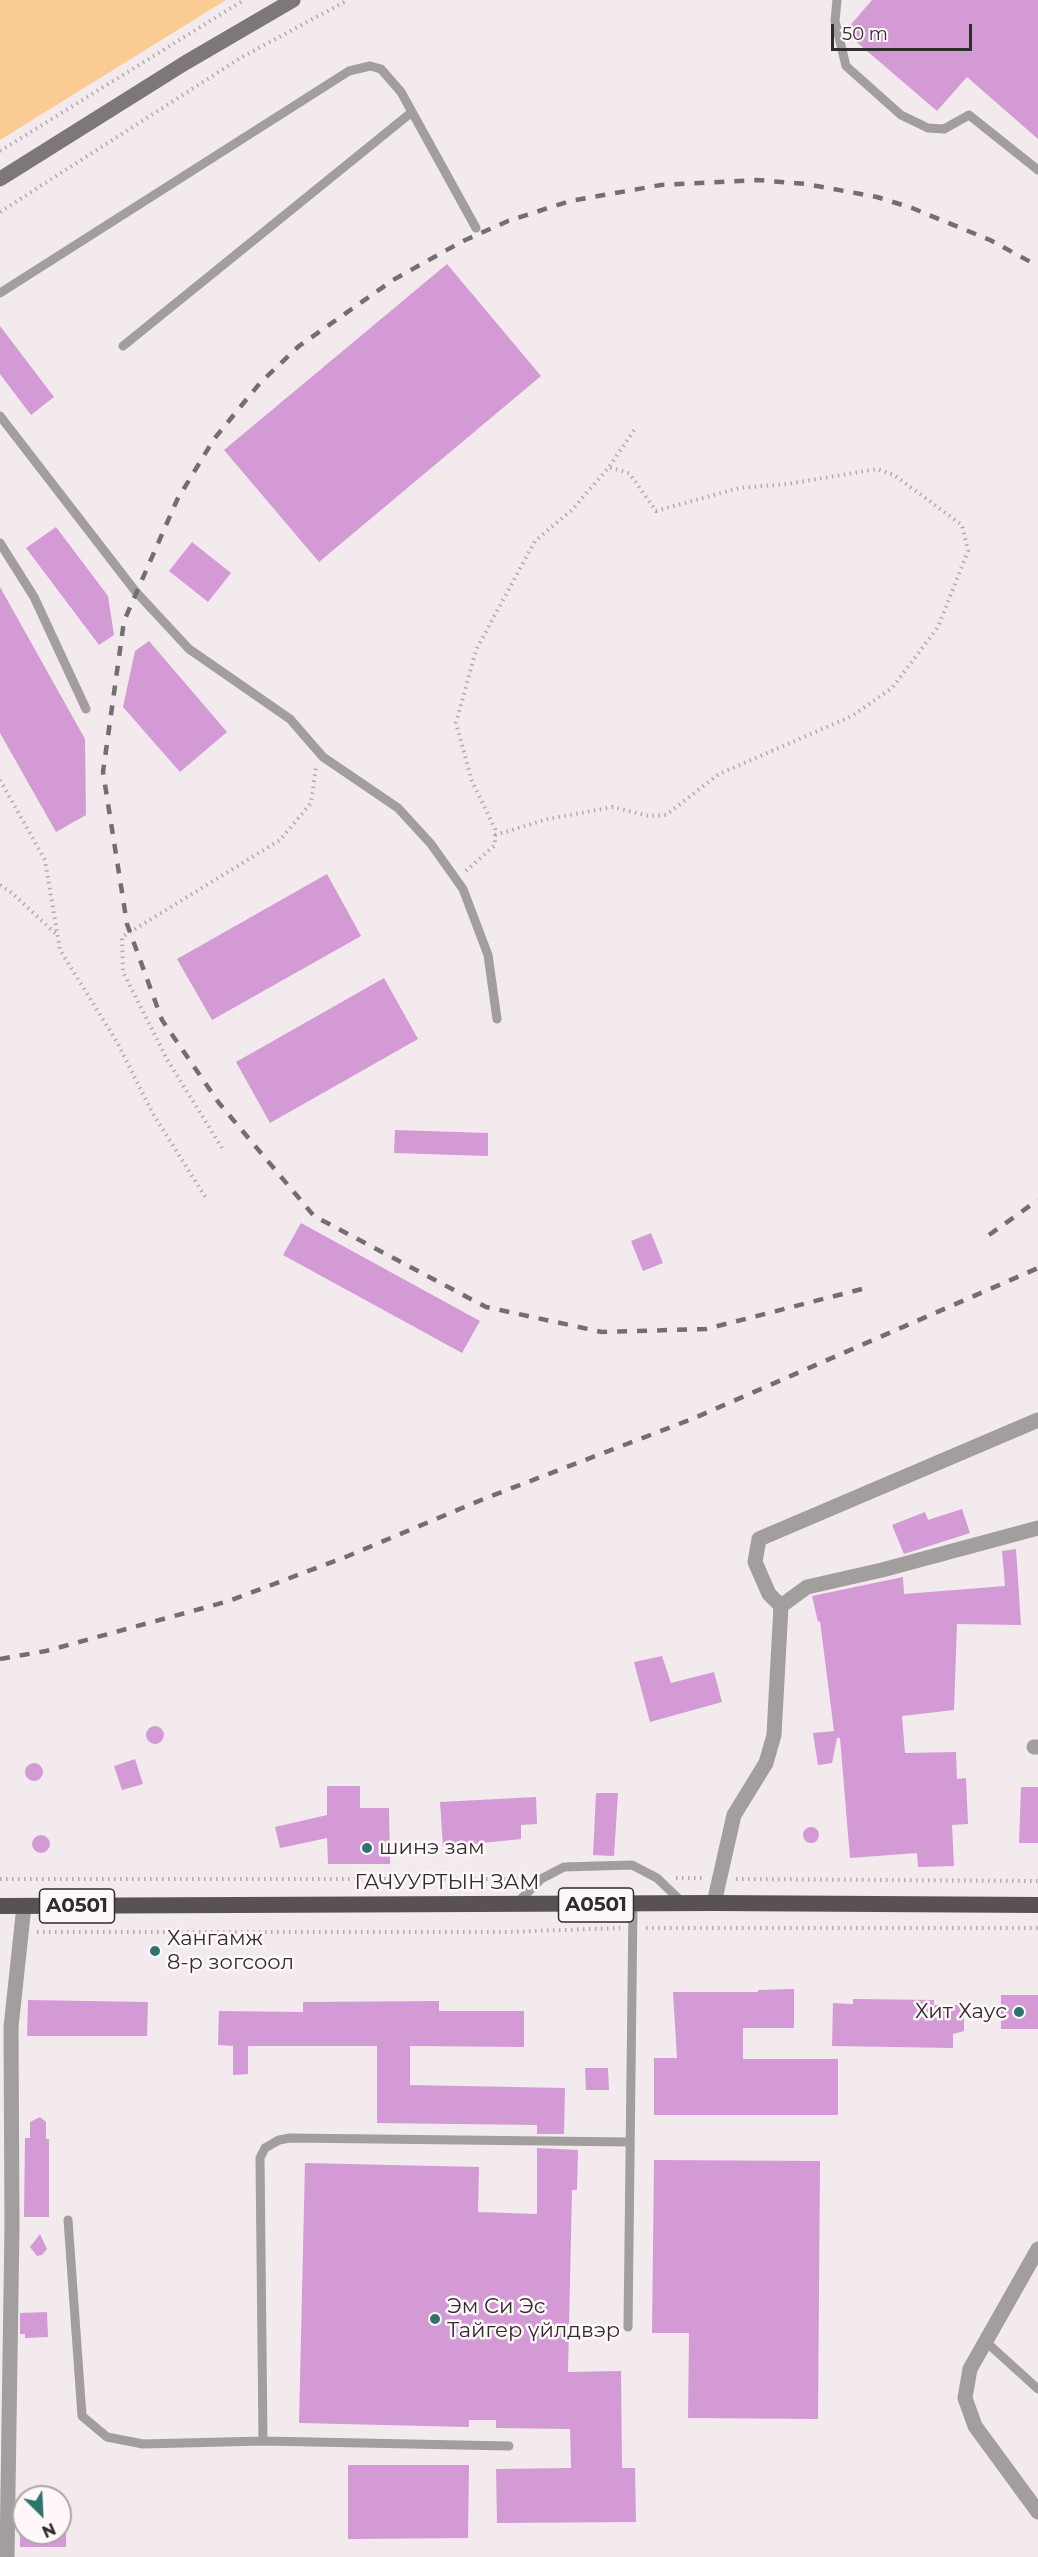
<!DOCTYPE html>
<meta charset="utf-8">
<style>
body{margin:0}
#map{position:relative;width:1038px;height:2557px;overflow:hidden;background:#f2eaec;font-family:Montserrat,sans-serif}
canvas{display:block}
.north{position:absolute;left:12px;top:2485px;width:60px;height:60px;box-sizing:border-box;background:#fff7f9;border:2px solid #aca6a7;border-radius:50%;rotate:156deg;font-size:16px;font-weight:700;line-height:24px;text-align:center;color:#2f2d2d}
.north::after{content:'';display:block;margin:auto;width:21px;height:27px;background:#2d746d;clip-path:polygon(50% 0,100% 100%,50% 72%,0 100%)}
.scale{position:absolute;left:831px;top:24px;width:141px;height:27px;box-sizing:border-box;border:3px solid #2f2d2d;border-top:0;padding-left:8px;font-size:18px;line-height:21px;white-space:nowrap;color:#2f2d2d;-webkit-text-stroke:4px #fff7f9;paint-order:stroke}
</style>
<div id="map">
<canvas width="1038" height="2557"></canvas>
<div class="north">N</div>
<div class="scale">50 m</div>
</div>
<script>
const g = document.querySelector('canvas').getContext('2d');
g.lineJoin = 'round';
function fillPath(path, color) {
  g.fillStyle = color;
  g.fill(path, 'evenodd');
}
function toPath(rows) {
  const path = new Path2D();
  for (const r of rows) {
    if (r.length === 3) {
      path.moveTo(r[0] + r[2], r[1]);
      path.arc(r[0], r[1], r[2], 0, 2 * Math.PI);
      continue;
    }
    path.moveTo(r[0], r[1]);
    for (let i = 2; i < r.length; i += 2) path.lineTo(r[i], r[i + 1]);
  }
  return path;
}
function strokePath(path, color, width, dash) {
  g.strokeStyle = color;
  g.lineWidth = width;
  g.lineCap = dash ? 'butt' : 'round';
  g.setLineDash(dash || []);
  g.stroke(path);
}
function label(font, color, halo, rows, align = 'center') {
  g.font = font + ' Montserrat,sans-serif';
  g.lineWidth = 5;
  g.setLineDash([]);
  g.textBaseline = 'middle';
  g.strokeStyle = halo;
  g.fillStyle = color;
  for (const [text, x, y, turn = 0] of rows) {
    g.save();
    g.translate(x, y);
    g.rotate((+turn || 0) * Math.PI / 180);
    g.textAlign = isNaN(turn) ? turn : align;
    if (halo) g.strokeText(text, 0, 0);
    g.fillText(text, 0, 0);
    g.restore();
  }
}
const green = toPath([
 [0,0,226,0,0,140]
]);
const building = toPath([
 [872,0,1038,0,1038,139,967,77,937,111,853,39,856,34,848,28],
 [447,264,541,376,319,562,224,450],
 [0,326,54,397,31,415,0,374],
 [56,527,108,596,114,635,99,645,26,548],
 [192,542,231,573,208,602,169,571],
 [0,587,85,739,86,815,56,832,0,733],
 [149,641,227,732,180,772,123,707,135,651],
 [327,874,361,936,212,1020,177,959],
 [384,978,418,1039,270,1123,236,1062],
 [395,1130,488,1133,488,1156,394,1153],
 [301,1223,480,1321,462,1353,283,1255],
 [651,1233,663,1263,643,1271,631,1241],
 [962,1509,970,1533,904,1554,892,1525,925,1512,928,1520],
 [1016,1549,1021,1625,957,1624,954,1710,902,1716,905,1753,956,1752,957,1779,966,1778,968,1824,952,1825,954,1866,918,1867,917,1853,850,1858,840,1738,837,1738,832,1763,818,1765,813,1733,834,1731,820,1621,818,1622,812,1596,903,1577,904,1594,1005,1586,1002,1551],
 [662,1656,671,1683,714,1672,722,1702,650,1722,634,1662],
 [155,1735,9],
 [135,1759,143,1784,122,1790,114,1766],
 [34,1772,9],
 [327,1786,360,1786,360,1808,389,1808,390,1864,328,1864,327,1838,280,1848,275,1827,327,1815],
 [1021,1787,1038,1787,1038,1843,1019,1843],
 [596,1793,618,1793,614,1856,593,1855],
 [536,1797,537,1824,521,1825,521,1839,443,1847,440,1802],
 [811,1835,8],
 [41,1844,9],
 [794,1989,794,2028,743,2028,743,2059,838,2059,838,2115,654,2115,654,2058,677,2058,673,1992,758,1992,758,1990],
 [1001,1995,1038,1995,1038,2029,1001,2029],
 [853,1999,934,2000,934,2005,964,2005,964,2031,953,2034,953,2048,832,2046,833,2003,853,2004],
 [28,2000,148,2002,147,2036,27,2036],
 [439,2001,439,2011,524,2011,524,2047,410,2046,410,2085,565,2088,564,2134,537,2134,537,2125,377,2123,377,2046,248,2046,248,2074,233,2075,233,2046,218,2045,219,2011,303,2012,303,2002],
 [585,2068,608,2068,609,2090,586,2090],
 [40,2117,46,2122,46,2139,49,2139,49,2217,24,2217,25,2138,30,2138,30,2122],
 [537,2148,578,2150,577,2190,572,2190,568,2372,621,2371,622,2468,635,2468,636,2522,497,2523,496,2469,571,2468,570,2429,496,2428,496,2420,469,2420,469,2427,299,2423,305,2163,479,2167,478,2212,537,2214],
 [654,2160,820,2161,818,2419,688,2418,689,2333,652,2333],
 [40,2234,47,2249,42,2255,37,2256,30,2247],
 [47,2312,48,2337,25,2338,25,2334,20,2334,20,2313],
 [348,2465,469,2465,468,2538,348,2539],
 [20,2533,66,2533,66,2547,20,2547]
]);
const path = toPath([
 [0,151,244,0],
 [0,212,242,57,348,0],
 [0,780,45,860,60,950,117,1042,153,1114,206,1198],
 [495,835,548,819,613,807,649,816,666,815,719,774,852,716,892,688,938,627,968,551,962,525,894,475,877,469,788,484,739,488,656,511,629,473,609,467],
 [466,871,495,845,495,829,472,781,456,723,476,650,535,541,572,510,609,467,634,430],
 [0,885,12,893,58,936],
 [222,1148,168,1061,123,972,122,937,280,840,311,803,316,767],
 [676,1878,704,1878],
 [0,1879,521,1879],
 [736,1879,1038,1881],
 [646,1928,1038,1928],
 [37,1932,507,1932,620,1928]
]);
const service = toPath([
 [837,0,835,21,846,66,901,115,928,128,944,129,969,115,1038,170],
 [0,293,349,71,370,66,381,69,401,92,476,228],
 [123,346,412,112],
 [0,416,136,592,189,649,290,719,323,757,398,808,431,844,463,889,488,955,497,1019],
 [0,543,34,597,86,709],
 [517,1903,541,1879,564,1867,632,1865,657,1878,683,1903],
 [68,2220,82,2416,107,2437,143,2444,263,2441,509,2446],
 [628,2327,633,1904],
 [985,2341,1038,2389],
 [263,2441,260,2158,265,2148,279,2140,290,2138,630,2142]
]);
const minor = toPath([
 [781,1606,807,1587,882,1570,1038,1528],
 [1034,1747,1038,1747],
 [714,1903,734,1815,766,1763,774,1735,781,1606,769,1594,755,1562,759,1539,1038,1420],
 [1038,2249,970,2369,965,2398,975,2426,1038,2512],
 [7,2557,12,2226,11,2027,24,1906]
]);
const secondary = toPath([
 [0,179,185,63,293,0]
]);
const trunk = toPath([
 [0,1906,714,1903,1038,1905]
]);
const rail = toPath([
 [989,1235,1038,1200],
 [862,1289,706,1329,602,1332,486,1307,314,1216,219,1103,162,1020,127,924,103,772,124,621,177,500,214,439,260,383,299,346,393,280,463,241,508,221,570,201,661,185,757,180,806,184,877,197,912,208,990,240,1038,266],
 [0,1659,46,1651,229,1601,348,1556,486,1498,692,1419,1038,1268]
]);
const markers = [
 [367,1848,6,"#2d746d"],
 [155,1951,6,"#2d746d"],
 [1019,2012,6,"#2d746d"],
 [435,2319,6,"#2d746d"]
];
const shields = [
 [596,1905,75],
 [77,1906,75]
];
const shieldNames = [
 ["A0501",596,1905],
 ["A0501",77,1906]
];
const poiNames = [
 ["шинэ зам",379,1848],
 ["Хангамж",167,1939],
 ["8-р зогсоол",167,1963],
 ["Хит Хаус",1007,2012,"right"],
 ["Эм Си Эс",447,2307],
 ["Тайгер үйлдвэр",447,2331]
];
const streetNames = [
 ["ГАЧУУРТЫН ЗАМ",447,1883]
];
fillPath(green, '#fbcb94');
fillPath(building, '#d39ad6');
strokePath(path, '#b2acad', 4, [1.5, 4.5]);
strokePath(service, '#a19e9d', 9);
strokePath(minor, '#a19e9d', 15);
strokePath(secondary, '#7d7877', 15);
strokePath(trunk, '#585352', 16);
strokePath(rail, '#736f70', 4.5, [10, 10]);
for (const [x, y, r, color] of markers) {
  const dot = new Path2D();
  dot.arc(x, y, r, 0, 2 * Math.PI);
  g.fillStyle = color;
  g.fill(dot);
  strokePath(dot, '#fff7f9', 2);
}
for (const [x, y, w] of shields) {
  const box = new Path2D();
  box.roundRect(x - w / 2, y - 17, w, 34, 4.5);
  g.fillStyle = '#fff7f9';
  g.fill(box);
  strokePath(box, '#2f2d2d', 1.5);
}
label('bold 20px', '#2f2d2d', null, shieldNames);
label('21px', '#2f2d2d', '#fff7f9', poiNames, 'left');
label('21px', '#2f2d2d', '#fff7f9', streetNames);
</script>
